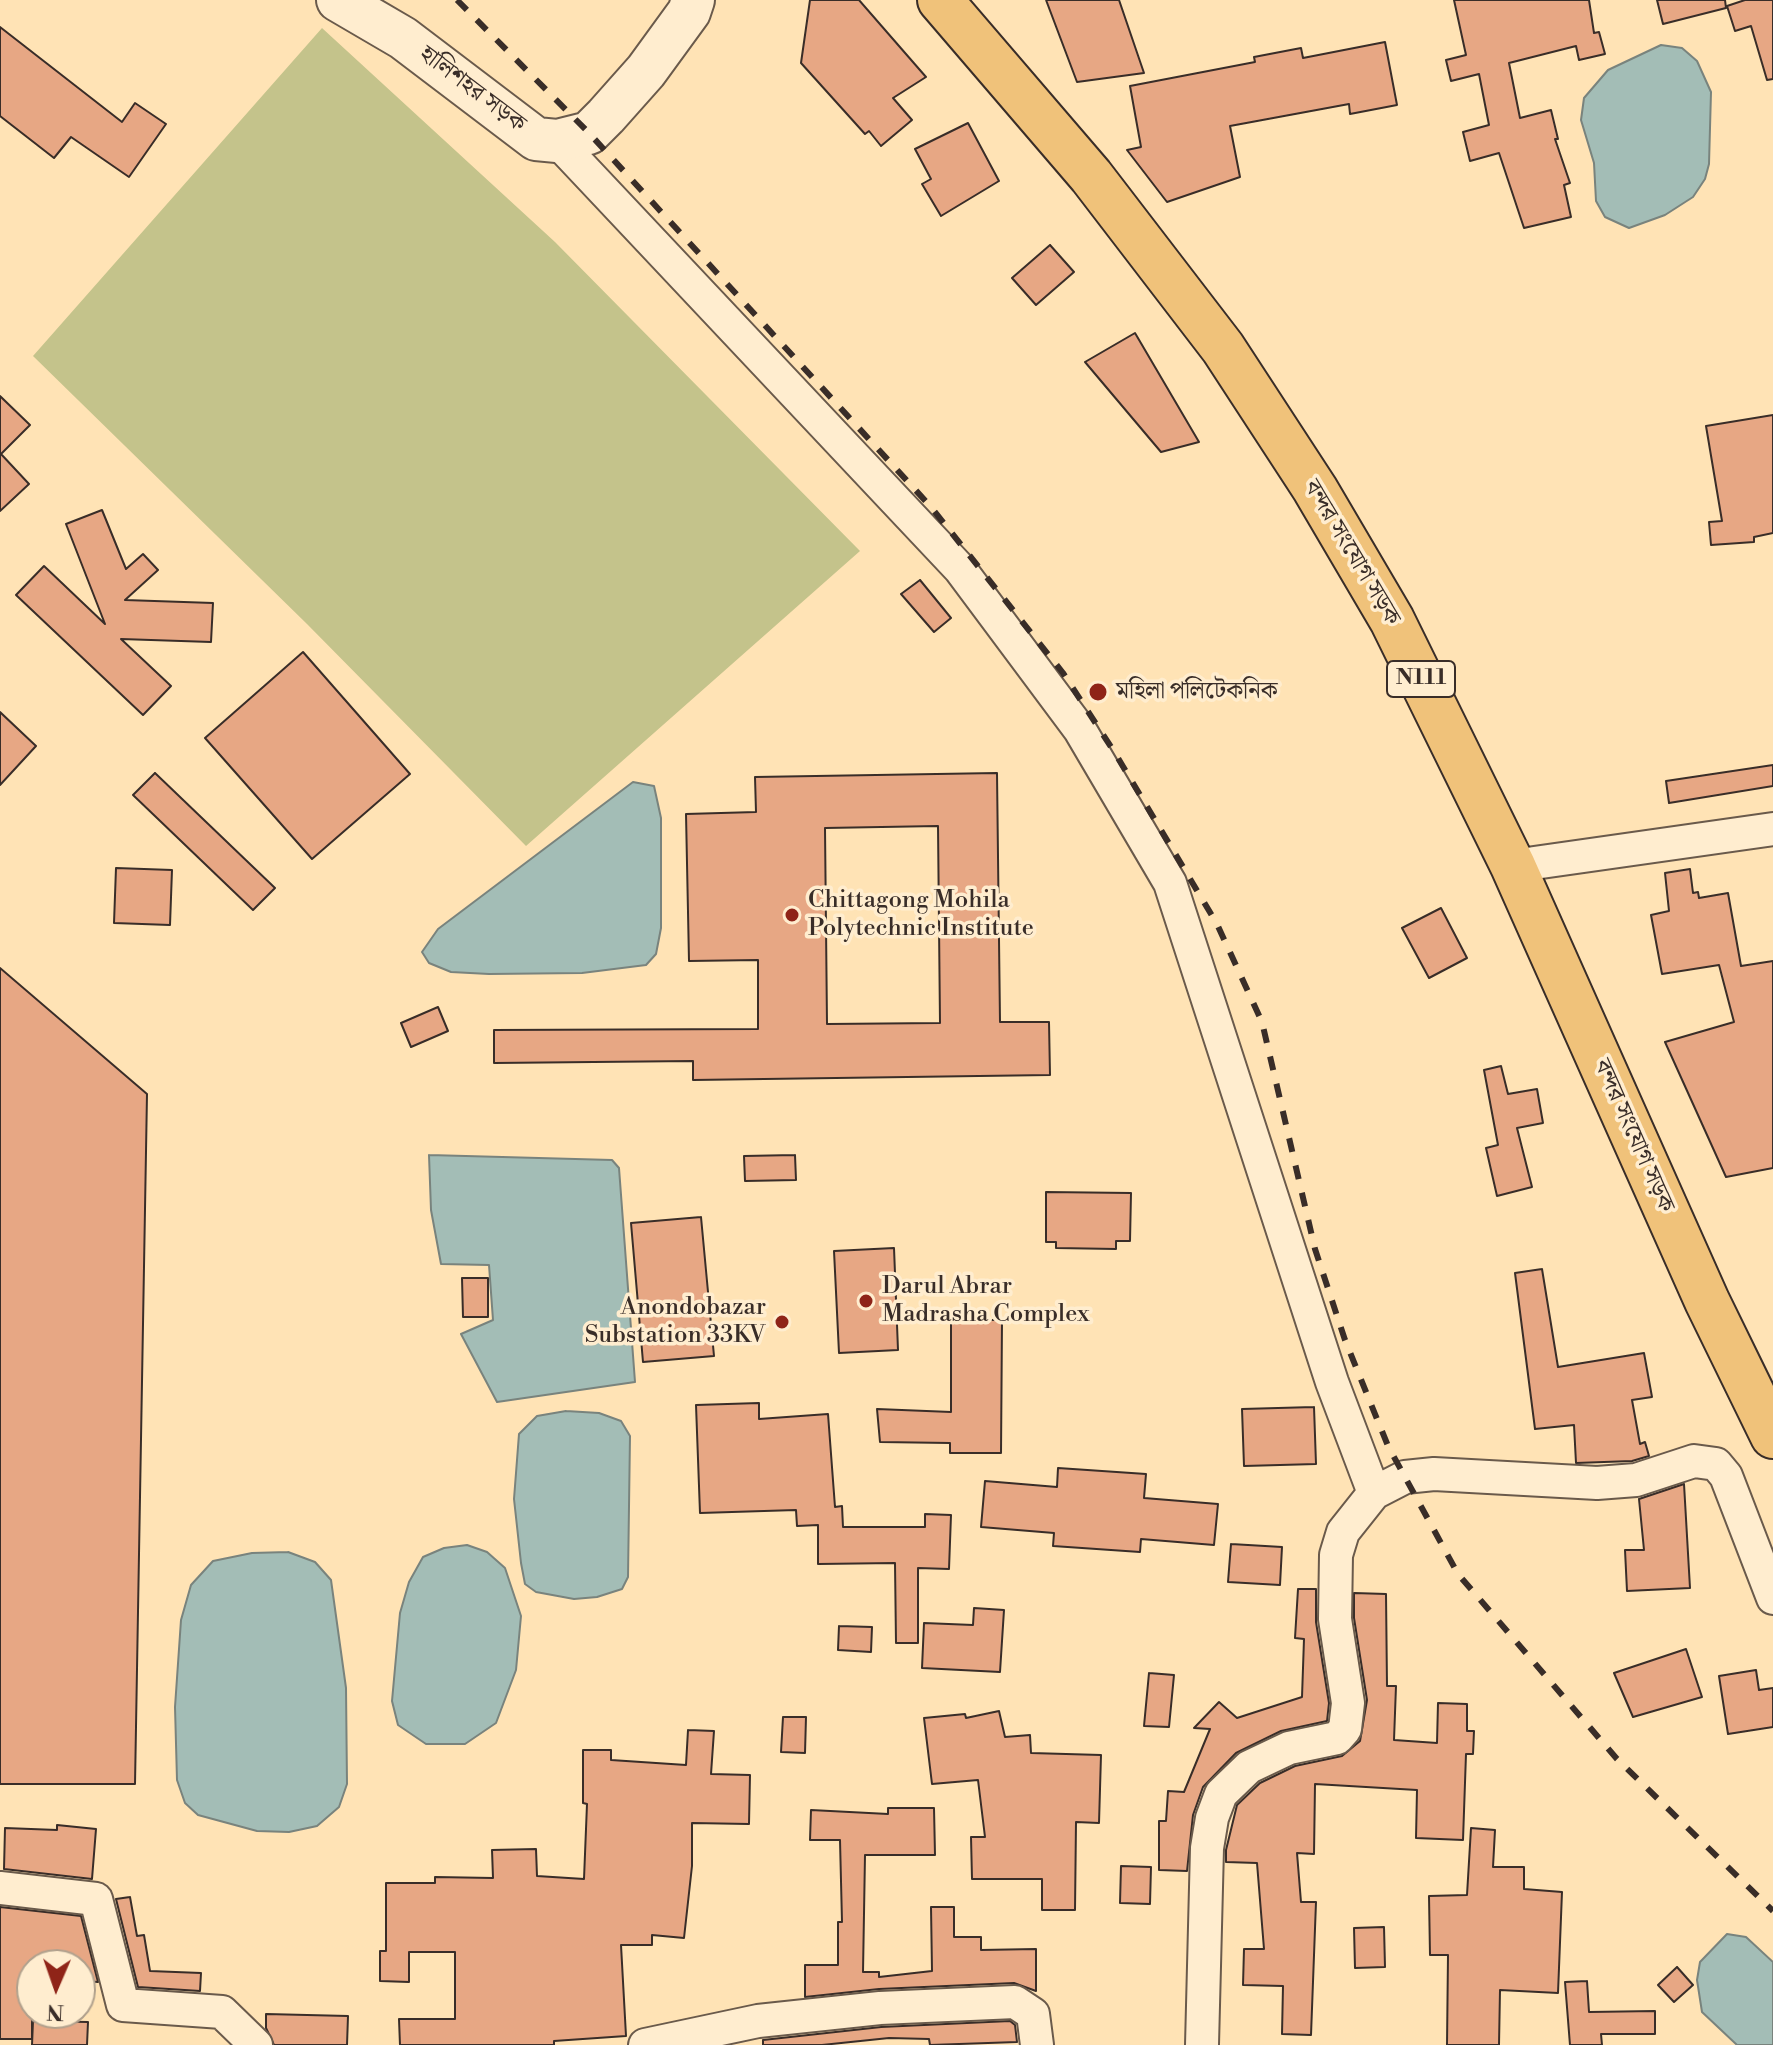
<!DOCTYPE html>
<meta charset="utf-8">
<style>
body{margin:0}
#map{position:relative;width:1773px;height:2045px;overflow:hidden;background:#ffe3b5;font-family:"Libre Bodoni",serif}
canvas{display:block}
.north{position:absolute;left:16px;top:1949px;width:80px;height:80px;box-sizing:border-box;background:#ffedcf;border:2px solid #b0a08c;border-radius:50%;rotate:182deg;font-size:22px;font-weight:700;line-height:32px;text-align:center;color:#392d28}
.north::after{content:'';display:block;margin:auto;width:28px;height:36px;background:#8f2418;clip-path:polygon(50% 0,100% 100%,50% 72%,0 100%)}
</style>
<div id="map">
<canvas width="1773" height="2045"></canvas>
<div class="north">N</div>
</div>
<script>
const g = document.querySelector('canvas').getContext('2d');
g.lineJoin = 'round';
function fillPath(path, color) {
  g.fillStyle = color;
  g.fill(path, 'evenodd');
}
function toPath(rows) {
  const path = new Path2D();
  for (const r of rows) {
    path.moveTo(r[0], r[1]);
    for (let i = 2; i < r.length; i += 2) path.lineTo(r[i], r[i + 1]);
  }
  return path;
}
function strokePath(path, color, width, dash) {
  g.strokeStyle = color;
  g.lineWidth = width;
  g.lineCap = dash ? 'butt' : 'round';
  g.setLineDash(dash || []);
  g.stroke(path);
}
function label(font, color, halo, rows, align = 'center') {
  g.font = font + ' "Libre Bodoni","Noto Serif Bengali",serif';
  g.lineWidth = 7;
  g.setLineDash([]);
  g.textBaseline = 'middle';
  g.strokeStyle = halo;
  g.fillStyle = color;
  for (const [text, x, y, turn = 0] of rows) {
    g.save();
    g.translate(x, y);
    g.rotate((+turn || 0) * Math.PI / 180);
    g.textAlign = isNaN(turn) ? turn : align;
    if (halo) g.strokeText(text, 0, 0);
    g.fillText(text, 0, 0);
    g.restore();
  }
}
const green = toPath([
 [322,28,555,242,860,551,526,846,307,624,33,356]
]);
const water = toPath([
 [1661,45,1682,48,1697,61,1711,92,1709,164,1705,179,1693,197,1665,215,1629,228,1605,217,1596,201,1594,163,1581,120,1584,98,1608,70,1661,45],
 [633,782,654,786,661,818,661,928,656,954,646,965,582,973,489,974,451,972,429,963,422,952,438,929,633,782],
 [429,1155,612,1160,619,1168,635,1382,497,1402,461,1334,493,1320,489,1265,441,1264,431,1210,429,1155],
 [566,1411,599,1413,621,1421,630,1436,628,1577,622,1589,597,1597,574,1599,536,1592,525,1584,521,1563,514,1499,519,1434,537,1416,566,1411],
 [467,1545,487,1552,505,1568,521,1616,516,1670,496,1723,465,1744,426,1744,398,1725,392,1701,400,1613,409,1582,423,1557,444,1548,467,1545],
 [288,1552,315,1562,331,1580,346,1688,347,1784,339,1807,317,1826,289,1832,257,1831,198,1815,185,1803,177,1780,175,1707,181,1620,191,1585,213,1561,252,1553,288,1552],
 [1727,1934,1746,1937,1773,1962,1773,2045,1737,2045,1702,2012,1697,1980,1700,1962,1727,1934]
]);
const building = toPath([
 [810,0,859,0,926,77,893,98,912,120,881,146,869,131,865,134,801,63,810,0],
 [1046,0,1119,0,1144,73,1077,82,1046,0],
 [1454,0,1589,0,1594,33,1599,32,1605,54,1579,60,1576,46,1509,63,1520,118,1551,110,1558,139,1555,139,1570,183,1564,185,1571,217,1524,228,1499,153,1470,161,1463,132,1489,125,1479,74,1451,81,1446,60,1466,55,1454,0],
 [1657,0,1725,0,1726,8,1663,24,1657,0],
 [1745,0,1773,0,1773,79,1767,80,1751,26,1735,31,1727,6,1745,0],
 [0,27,122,122,135,103,166,124,129,177,71,137,54,158,0,116,0,27],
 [1385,42,1397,105,1350,114,1349,104,1230,126,1240,177,1167,202,1127,150,1141,147,1130,86,1255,62,1254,57,1301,48,1303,58,1385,42],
 [968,123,999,181,941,216,922,184,931,179,915,149,968,123],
 [1050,245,1074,272,1036,305,1012,278,1050,245],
 [1135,333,1199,442,1161,452,1085,362,1135,333],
 [0,396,30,425,1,454,29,484,0,511,0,396],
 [1773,415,1773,533,1754,537,1754,542,1711,545,1709,522,1722,521,1706,426,1773,415],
 [102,510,126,569,143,554,158,570,125,600,213,603,211,642,121,639,171,686,143,715,16,595,44,566,105,624,66,524,102,510],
 [920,580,951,618,934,632,901,594,920,580],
 [303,652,410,774,312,859,205,738,303,652],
 [0,712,36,746,0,785,0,712],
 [1773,765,1773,786,1669,803,1666,781,1773,765],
 [155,773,275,888,253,910,133,795,155,773],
 [997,773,1000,1022,1049,1022,1050,1075,693,1080,693,1061,494,1063,494,1030,758,1029,758,960,689,961,686,814,756,812,755,777,997,773],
 [938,826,940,1023,827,1024,825,828,938,826],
 [116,868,172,870,170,925,114,923,116,868],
 [1690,869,1693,893,1698,892,1699,898,1728,893,1741,966,1773,961,1773,1168,1726,1177,1665,1042,1734,1022,1719,965,1662,974,1651,915,1669,911,1665,873,1690,869],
 [1441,908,1467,958,1429,978,1402,928,1441,908],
 [0,968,147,1094,135,1784,0,1784,0,968],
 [438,1007,448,1031,411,1047,401,1023,438,1007],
 [1501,1066,1508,1094,1537,1089,1543,1123,1517,1128,1532,1187,1497,1196,1486,1148,1498,1145,1484,1070,1501,1066],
 [795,1155,796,1180,745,1181,744,1156,795,1155],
 [1046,1192,1131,1193,1130,1241,1116,1241,1116,1249,1056,1248,1056,1242,1046,1242,1046,1192],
 [701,1217,714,1356,643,1362,631,1223,701,1217],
 [894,1248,898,1350,839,1353,834,1251,894,1248],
 [1542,1269,1558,1367,1644,1353,1652,1397,1632,1400,1640,1444,1645,1442,1649,1456,1632,1461,1576,1463,1574,1425,1535,1429,1515,1273,1542,1269],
 [462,1278,488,1278,488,1317,463,1317,462,1278],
 [951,1320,1002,1320,1001,1453,950,1453,950,1443,880,1442,877,1409,951,1412,951,1320],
 [759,1403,759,1419,828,1414,835,1507,842,1506,843,1527,925,1527,925,1514,951,1515,949,1569,918,1568,918,1643,896,1643,895,1563,818,1564,818,1525,797,1526,796,1510,700,1513,696,1405,759,1403],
 [1314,1407,1316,1464,1244,1466,1242,1409,1314,1407],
 [1058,1468,1146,1474,1144,1498,1218,1504,1214,1545,1141,1539,1140,1552,1053,1546,1054,1533,981,1527,985,1481,1057,1487,1058,1468],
 [1684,1484,1690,1588,1627,1591,1625,1550,1644,1550,1639,1499,1684,1484],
 [1231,1544,1282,1547,1280,1585,1228,1582,1231,1544],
 [1298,1589,1316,1589,1316,1622,1329,1703,1327,1721,1281,1731,1236,1753,1203,1787,1193,1815,1187,1871,1159,1870,1159,1821,1166,1821,1168,1791,1184,1792,1210,1729,1194,1728,1219,1702,1237,1718,1302,1697,1304,1639,1295,1638,1298,1589],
 [1354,1593,1386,1594,1387,1686,1396,1686,1394,1740,1437,1743,1438,1703,1467,1704,1467,1731,1474,1731,1473,1754,1466,1754,1463,1840,1416,1838,1417,1790,1315,1784,1314,1854,1297,1853,1301,1902,1316,1902,1311,2035,1282,2034,1283,1986,1243,1985,1244,1949,1264,1949,1257,1863,1226,1862,1226,1850,1237,1805,1260,1783,1295,1766,1342,1756,1360,1741,1367,1700,1354,1618,1354,1593],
 [974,1608,1004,1610,1000,1672,922,1668,924,1623,973,1625,974,1608],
 [839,1626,872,1627,871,1652,838,1650,839,1626],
 [1686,1649,1702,1697,1633,1717,1614,1673,1686,1649],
 [1756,1670,1759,1690,1773,1688,1773,1727,1728,1734,1719,1676,1756,1670],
 [1149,1673,1174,1675,1169,1727,1144,1726,1149,1673],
 [999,1711,1005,1737,1030,1735,1031,1753,1101,1755,1099,1823,1076,1822,1075,1910,1042,1910,1042,1879,972,1879,971,1837,985,1837,978,1780,932,1784,924,1718,965,1714,966,1718,999,1711],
 [783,1717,806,1717,805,1753,781,1752,783,1717],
 [688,1730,714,1731,711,1774,750,1775,749,1824,692,1823,692,1866,684,1938,652,1935,652,1945,621,1945,626,2036,554,2041,554,2045,400,2045,399,2019,455,2019,455,1952,409,1952,409,1982,380,1981,380,1951,386,1951,386,1883,435,1883,435,1877,493,1878,492,1850,536,1849,537,1876,584,1879,587,1804,583,1803,583,1750,611,1750,611,1760,686,1765,688,1730],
 [888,1808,934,1808,935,1855,865,1855,863,1972,879,1972,879,1977,932,1971,931,1907,954,1907,954,1937,981,1937,981,1950,1036,1949,1036,1991,1014,1983,879,1989,805,1997,805,1965,838,1965,838,1922,842,1922,840,1840,810,1840,811,1810,888,1814,888,1808],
 [57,1825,96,1829,92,1879,4,1869,5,1828,57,1830,57,1825],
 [1471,1828,1495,1830,1493,1867,1524,1867,1524,1889,1562,1892,1558,1993,1500,1990,1499,2045,1447,2045,1448,1955,1430,1955,1429,1896,1467,1895,1471,1828],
 [1121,1866,1151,1867,1150,1904,1120,1903,1121,1866],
 [130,1897,137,1936,144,1935,150,1971,201,1973,200,1991,138,1987,116,1899,130,1897],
 [0,1907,81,1916,98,1982,80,1981,80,1965,32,1965,32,2039,0,2039,0,1907],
 [1384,1927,1385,1967,1355,1968,1354,1928,1384,1927],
 [1677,1967,1693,1985,1674,2002,1658,1985,1677,1967],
 [1587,1981,1589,2012,1655,2011,1655,2034,1601,2034,1602,2045,1570,2045,1565,1982,1587,1981],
 [266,2014,348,2016,347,2045,274,2045,266,2028,266,2014],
 [33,2021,88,2022,87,2045,32,2045,33,2021],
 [1010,2021,1015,2025,1017,2042,930,2045,929,2039,889,2038,822,2045,763,2045,763,2040,881,2027,1010,2021]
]);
const minor = toPath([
 [557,141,960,569,1080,730,1170,883,1332,1382,1374,1493],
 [1513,866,1773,829],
 [0,1888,96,1899,123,2005,222,2012,256,2045],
 [645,2045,758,2021,880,2008,1015,2002,1033,2014,1037,2045],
 [1202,2045,1207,1848,1212,1818,1221,1794,1249,1767,1289,1748,1337,1738,1345,1729,1348,1703,1335,1619,1336,1555,1343,1532,1374,1493,1405,1477,1434,1474,1597,1483,1636,1480,1694,1461,1716,1464,1726,1476,1773,1598]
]);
const tertiary = toPath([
 [338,0,403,38,536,139,557,141,589,133,606,116,646,71,689,12,693,0]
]);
const trunk = toPath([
 [940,0,1091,176,1223,348,1315,489,1392,620,1513,866,1707,1301,1773,1436]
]);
const rail = toPath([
 [457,0,589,133,931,507,1063,673,1115,753,1217,924,1262,1022,1315,1249,1345,1340,1388,1446,1458,1574,1617,1759,1773,1911]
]);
const markers = [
 [1098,692,10,"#8f2418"],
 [792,915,8,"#8f2418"],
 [866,1301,8,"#8f2418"],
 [782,1322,8,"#8f2418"]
];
const shields = [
 [1421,679,68]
];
const shieldNames = [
 ["N111",1421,679]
];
const streetNames = [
 ["হালিশহর সড়ক",472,90,37],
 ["বন্দর সংযোগ সড়ক",1351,553,59],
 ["বন্দর সংযোগ সড়ক",1633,1136,66]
];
const poiNames = [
 ["মহিলা পলিটেকনিক",1116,692],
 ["Chittagong Mohila",808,901],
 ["Polytechnic Institute",808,929],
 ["Darul Abrar",882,1287],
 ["Madrasha Complex",882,1315],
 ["Anondobazar",766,1308,"right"],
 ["Substation 33KV",766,1336,"right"]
];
fillPath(green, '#c4c38b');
fillPath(water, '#a3bdb6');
strokePath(water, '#79837d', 2);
fillPath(building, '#e7a784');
strokePath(building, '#392d28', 2);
strokePath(minor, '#6a5a4b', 36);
strokePath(tertiary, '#6a5a4b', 46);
strokePath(trunk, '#392d28', 48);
strokePath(minor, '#ffedcf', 32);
strokePath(tertiary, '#ffedcf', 42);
strokePath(trunk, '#f0c27a', 44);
strokePath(rail, '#392d28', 6, [14, 14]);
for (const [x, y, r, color] of markers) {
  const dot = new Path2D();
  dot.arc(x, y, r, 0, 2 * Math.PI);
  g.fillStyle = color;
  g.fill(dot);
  strokePath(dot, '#ffedcf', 3);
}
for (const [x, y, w] of shields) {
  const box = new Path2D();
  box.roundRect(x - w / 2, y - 18, w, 36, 6);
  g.fillStyle = '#ffedcf';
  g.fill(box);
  strokePath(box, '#392d28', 2);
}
label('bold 22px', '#392d28', null, shieldNames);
label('24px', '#392d28', '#ffedcf', streetNames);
label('24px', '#392d28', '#ffedcf', poiNames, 'left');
</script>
